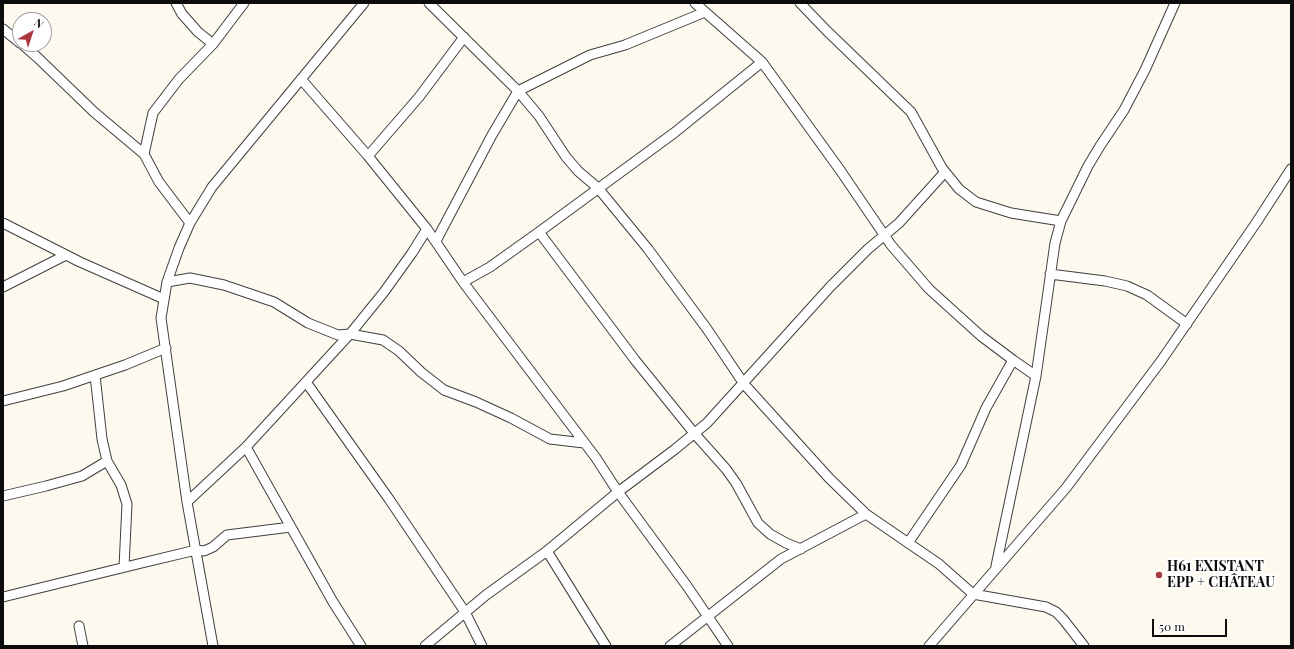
<!DOCTYPE html>
<meta charset="utf-8">
<style>
body{margin:0}
#map{position:relative;width:1294px;height:649px;overflow:hidden;background:#fdf9ee;font-family:"Playfair Display",serif}
canvas{display:block}
.frame{position:absolute;inset:0;border:4px solid #0c0c0c;pointer-events:none}
.north{position:absolute;left:12px;top:12px;width:40px;height:40px;box-sizing:border-box;background:#fff;border:1px solid #9e9e9e;border-radius:50%;rotate:39deg;font-size:11px;font-weight:700;line-height:16px;text-align:center;color:#0c0c0c}
.north::after{content:'';display:block;margin:auto;width:14px;height:18px;background:#a9373f;clip-path:polygon(50% 0,100% 100%,50% 72%,0 100%)}
.scale{position:absolute;left:1152px;top:619px;width:75px;height:18px;box-sizing:border-box;border:2px solid #0c0c0c;border-top:0;padding-left:5px;font-size:12px;line-height:14px;white-space:nowrap;color:#0c0c0c;-webkit-text-stroke:3px #fff;paint-order:stroke}
</style>
<div id="map">
<canvas width="1294" height="649"></canvas>
<div class="frame"></div>
<div class="north">N</div>
<div class="scale">50 m</div>
</div>
<script>
const g = document.querySelector('canvas').getContext('2d');
g.lineJoin = 'round';
function toPath(rows) {
  const path = new Path2D();
  for (const r of rows) {
    path.moveTo(r[0], r[1]);
    for (let i = 2; i < r.length; i += 2) path.lineTo(r[i], r[i + 1]);
  }
  return path;
}
function strokePath(path, color, width, dash) {
  g.strokeStyle = color;
  g.lineWidth = width;
  g.lineCap = dash ? 'butt' : 'round';
  g.setLineDash(dash || []);
  g.stroke(path);
}
function label(font, color, halo, rows, align = 'center') {
  g.font = font + ' "Playfair Display",serif';
  g.lineWidth = 4;
  g.setLineDash([]);
  g.textBaseline = 'middle';
  g.strokeStyle = halo;
  g.fillStyle = color;
  for (const [text, x, y, turn = 0] of rows) {
    g.save();
    g.translate(x, y);
    g.rotate((+turn || 0) * Math.PI / 180);
    g.textAlign = isNaN(turn) ? turn : align;
    if (halo) g.strokeText(text, 0, 0);
    g.fillText(text, 0, 0);
    g.restore();
  }
}
const minor = toPath([
 [176,3,182,14,198,32,213,44],
 [429,3,518,91,539,116,566,157,578,171,598,188,648,249,707,329,744,384,829,478,866,514,939,564,973,594,1046,607,1056,612,1063,619,1084,646],
 [695,3,762,62,840,170,891,245,929,289,981,336,1013,360,1036,376],
 [800,3,827,31,911,112,942,168,959,189,976,202,1011,213,1061,221],
 [3,29,20,43],
 [22,44,38,58,94,112,144,154,159,182,190,223],
 [301,79,368,156,427,229,463,282,596,458,618,492,687,586,728,646],
 [144,154,153,113,179,79,213,44,244,3],
 [368,156,419,97,464,37],
 [3,223,80,262,164,299],
 [539,232,635,360,694,433,726,469,736,483,758,523,770,534,786,543,801,549],
 [436,241,492,135,518,91,590,55,625,45,705,12],
 [1050,274,1105,281,1127,286,1147,295,1187,324],
 [167,282,190,278,224,285,274,302,308,323,338,335,350,334,383,340,399,351,421,372,444,390,476,402,511,418,550,439,584,443],
 [463,282,490,267,539,232,674,133,762,62],
 [3,287,66,255],
 [95,375,102,439,107,461,121,485,127,504,124,567],
 [306,382,389,499,465,612,482,646],
 [3,401,63,386,125,365,166,348],
 [246,447,333,602,361,646],
 [3,496,46,486,82,476,107,461],
 [187,502,246,447,350,334,384,292,412,253,427,229],
 [908,543,961,465,986,408,1013,360],
 [547,551,606,646],
 [996,566,1036,376,1055,243,1061,221,1088,166,1100,146,1124,110,1145,70,1175,3],
 [3,597,146,562,196,550,204,551,213,547,227,535,291,527],
 [79,626,83,646],
 [213,646,187,502,161,318,167,282,179,248,190,223,212,187,364,3],
 [425,646,486,595,547,551,618,492,674,450,707,423,830,287,868,249,899,223,945,172],
 [670,646,781,559,866,514],
 [929,646,1066,488,1161,361,1256,223,1291,169]
]);
const markers = [
 [1159,575,4,"#a9373f"]
];
const poiNames = [
 ["H61 EXISTANT",1167,567],
 ["EPP + CHÂTEAU",1167,583]
];
strokePath(minor, '#3f3f3f', 11);
strokePath(minor, '#fff', 9);
for (const [x, y, r, color] of markers) {
  const dot = new Path2D();
  dot.arc(x, y, r, 0, 2 * Math.PI);
  g.fillStyle = color;
  g.fill(dot);
  strokePath(dot, '#fff', 1.5);
}
label('bold 14px', '#0c0c0c', '#fff', poiNames, 'left');
</script>
